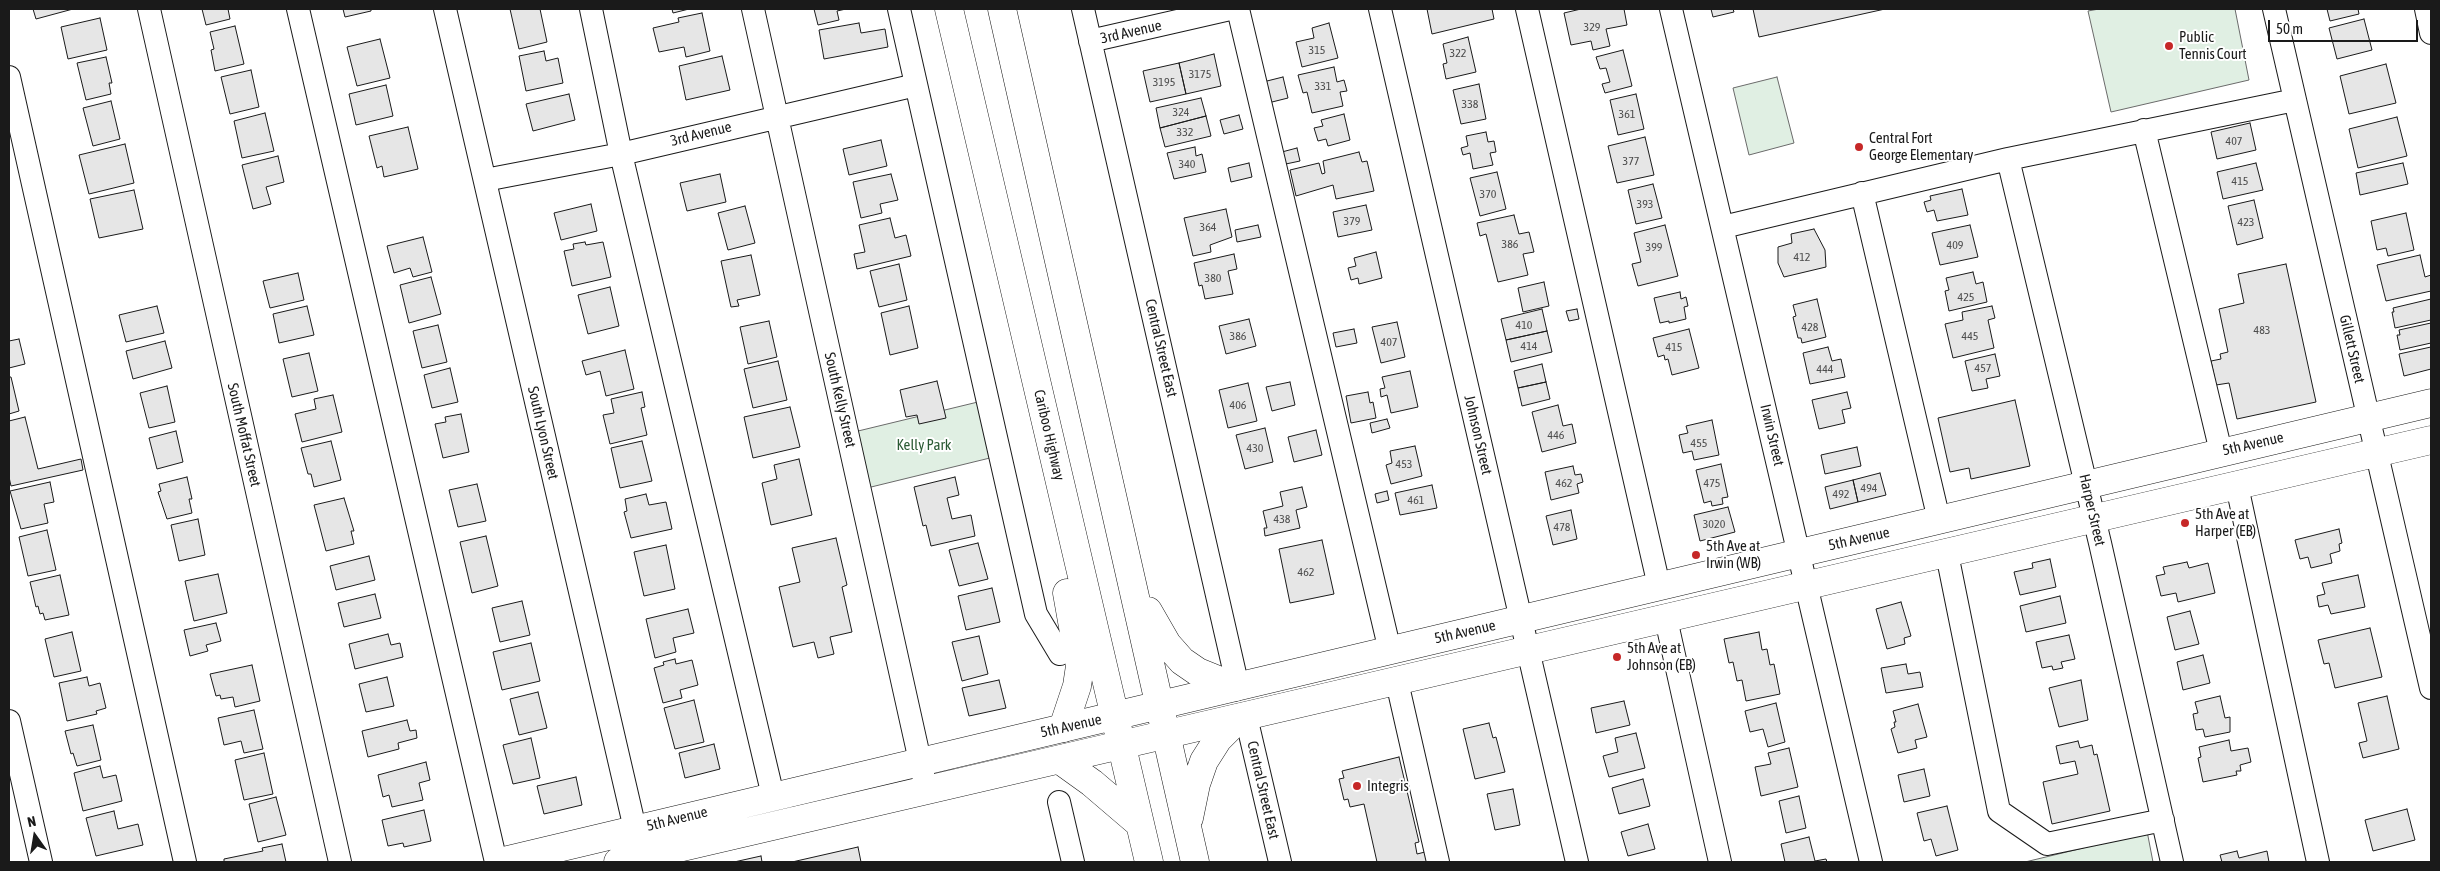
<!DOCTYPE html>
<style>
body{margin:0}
#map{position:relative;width:2440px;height:871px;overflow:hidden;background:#fff;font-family:"Asap Condensed",sans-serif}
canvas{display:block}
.frame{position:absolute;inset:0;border:10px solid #1a1a1a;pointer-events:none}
.north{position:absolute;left:10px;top:811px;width:50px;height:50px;-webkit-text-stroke:4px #fff;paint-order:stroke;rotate:347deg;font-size:14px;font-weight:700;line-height:20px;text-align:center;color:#1a1a1a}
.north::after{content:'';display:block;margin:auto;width:18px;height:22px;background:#1a1a1a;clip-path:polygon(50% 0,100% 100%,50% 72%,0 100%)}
.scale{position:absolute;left:2268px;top:20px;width:150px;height:22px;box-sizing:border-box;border:2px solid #1a1a1a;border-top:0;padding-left:6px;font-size:15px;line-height:18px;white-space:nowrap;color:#1a1a1a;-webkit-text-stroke:4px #fff;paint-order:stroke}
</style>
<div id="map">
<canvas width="2440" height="871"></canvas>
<div class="frame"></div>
<div class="north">N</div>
<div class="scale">50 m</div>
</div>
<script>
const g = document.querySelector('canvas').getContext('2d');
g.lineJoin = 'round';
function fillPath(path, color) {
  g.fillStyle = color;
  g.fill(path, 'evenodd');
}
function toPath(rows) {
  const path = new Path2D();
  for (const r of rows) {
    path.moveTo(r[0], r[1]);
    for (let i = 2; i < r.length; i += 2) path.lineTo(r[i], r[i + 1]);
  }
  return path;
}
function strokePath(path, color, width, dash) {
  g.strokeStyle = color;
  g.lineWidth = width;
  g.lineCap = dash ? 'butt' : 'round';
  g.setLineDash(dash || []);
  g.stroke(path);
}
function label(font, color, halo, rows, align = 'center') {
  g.font = font + ' "Asap Condensed",sans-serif';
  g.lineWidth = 4;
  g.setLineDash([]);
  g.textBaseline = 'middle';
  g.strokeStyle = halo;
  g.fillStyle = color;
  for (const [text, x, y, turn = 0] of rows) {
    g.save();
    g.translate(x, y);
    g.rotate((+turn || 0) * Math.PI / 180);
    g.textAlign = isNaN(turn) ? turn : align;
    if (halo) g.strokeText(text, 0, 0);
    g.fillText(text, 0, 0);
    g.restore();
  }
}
const green = toPath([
 [2099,9,2235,9,2249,80,2111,112,2088,11,2099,9],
 [1777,77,1794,143,1749,155,1733,88,1777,77],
 [982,401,994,457,867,488,854,432,982,401],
 [2147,831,2153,862,2025,862,2079,849,2147,831]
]);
const building = toPath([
 [33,9,73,9,36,19,33,9],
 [202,9,228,9,230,19,206,25,202,9],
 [343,9,371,9,371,11,345,17,343,9],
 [510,9,540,9,547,42,519,49,510,9],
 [672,9,689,9,673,13,672,9],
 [814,9,846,9,837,11,839,20,818,25,814,9],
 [1427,9,1492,9,1494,19,1432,34,1427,9],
 [1581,9,1624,9,1627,25,1606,29,1610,46,1593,50,1591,41,1571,45,1564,13,1581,9],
 [1711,9,1733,9,1734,12,1713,17,1711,9],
 [1753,9,1885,9,1759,37,1753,9],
 [2327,9,2358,9,2359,14,2330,21,2327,9],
 [702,13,710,51,686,57,684,47,659,52,653,28,679,22,678,18,702,13],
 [100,18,107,50,68,59,61,27,100,18],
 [2364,19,2372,50,2337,59,2329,28,2364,19],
 [859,23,861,33,885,29,888,47,824,59,819,30,859,23],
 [1329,23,1338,58,1302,67,1296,42,1314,38,1312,28,1329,23],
 [235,26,244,64,215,71,211,50,214,49,210,32,235,26],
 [1468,37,1476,72,1446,79,1443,64,1447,63,1443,44,1468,37],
 [380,39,390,78,357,86,347,47,380,39],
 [1623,50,1632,86,1605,93,1602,84,1610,82,1606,68,1600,69,1596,57,1623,50],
 [544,51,546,61,558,58,563,83,526,91,519,56,544,51],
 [1214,54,1221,86,1186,94,1179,63,1214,54],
 [722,56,730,90,686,100,679,66,722,56],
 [106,57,112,83,109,83,111,94,86,100,77,63,106,57],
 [1179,63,1186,94,1150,102,1143,71,1179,63],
 [2386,64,2396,103,2349,114,2340,76,2386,64],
 [1334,67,1337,82,1344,80,1347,91,1340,92,1343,106,1312,113,1307,92,1303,93,1298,75,1334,67],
 [251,70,259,107,230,114,221,77,251,70],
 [1283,77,1288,98,1264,104,1259,83,1283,77],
 [1479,84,1486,119,1461,124,1453,90,1479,84],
 [386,85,393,116,356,125,349,94,386,85],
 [569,94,575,120,533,131,526,104,569,94],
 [1636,94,1644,129,1618,135,1610,100,1636,94],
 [1201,98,1206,116,1160,128,1156,108,1201,98],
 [111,101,120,139,93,146,83,108,111,101],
 [265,113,274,151,242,158,234,121,265,113],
 [1344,114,1350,140,1328,146,1326,139,1318,141,1314,128,1323,126,1321,120,1344,114],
 [1239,115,1243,129,1224,134,1220,120,1239,115],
 [1206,116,1211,136,1165,147,1160,128,1206,116],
 [2397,117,2407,156,2358,168,2349,129,2397,117],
 [2250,123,2256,150,2217,159,2211,132,2250,123],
 [408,127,418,169,384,177,382,166,377,168,369,136,408,127],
 [1486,132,1488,142,1494,141,1496,152,1490,153,1493,165,1473,169,1470,153,1463,155,1461,148,1468,146,1466,136,1486,132],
 [1645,137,1654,175,1617,183,1608,146,1645,137],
 [881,140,887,166,849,175,843,149,881,140],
 [125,144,134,183,89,194,79,155,125,144],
 [1195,147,1196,156,1202,154,1206,172,1174,179,1167,153,1195,147],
 [1297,148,1300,161,1281,165,1278,153,1297,148],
 [1359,152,1362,162,1367,161,1374,191,1336,199,1333,185,1296,196,1290,170,1319,163,1322,174,1325,173,1323,161,1359,152],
 [278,156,284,182,266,187,271,204,253,209,242,165,278,156],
 [1249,163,1252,177,1231,182,1228,168,1249,163],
 [2256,163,2263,190,2223,199,2217,172,2256,163],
 [2403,163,2408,184,2360,195,2356,173,2403,163],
 [1497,172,1506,209,1480,216,1470,178,1497,172],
 [720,174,726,202,687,211,680,183,720,174],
 [891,174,898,200,880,204,882,213,861,218,853,182,891,174],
 [1653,184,1662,218,1636,224,1628,190,1653,184],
 [1962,189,1968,215,1937,221,1934,210,1927,212,1924,202,1931,200,1930,196,1962,189],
 [134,190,143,229,99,238,90,199,134,190],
 [2254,200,2263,238,2237,245,2228,206,2254,200],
 [591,204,597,231,561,240,554,213,591,204],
 [1366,205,1372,230,1338,237,1333,212,1366,205],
 [745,206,755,243,728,250,718,213,745,206],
 [1226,209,1232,237,1210,245,1211,252,1193,256,1184,218,1226,209],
 [2406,213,2414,250,2388,256,2386,248,2377,250,2371,221,2406,213],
 [1514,215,1519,234,1529,232,1534,252,1523,254,1528,275,1498,282,1486,234,1480,236,1477,223,1514,215],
 [890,218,895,238,906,235,911,256,857,269,854,254,865,252,859,225,890,218],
 [1258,225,1261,237,1237,242,1235,230,1258,225],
 [1665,225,1678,276,1638,286,1632,264,1641,262,1634,233,1665,225],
 [1970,225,1978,257,1940,265,1932,233,1970,225],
 [1814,229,1825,250,1826,267,1784,277,1778,263,1778,247,1792,243,1791,234,1814,229],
 [423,237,432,272,413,277,410,268,394,273,387,246,423,237],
 [585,242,586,245,603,242,611,277,572,286,564,251,574,249,573,244,585,242],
 [1376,252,1382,278,1359,284,1358,278,1351,280,1348,268,1356,266,1354,258,1376,252],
 [1234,254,1237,269,1228,271,1233,294,1205,299,1202,285,1199,286,1194,263,1234,254],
 [751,255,760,295,737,300,739,306,731,307,721,261,751,255],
 [2420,255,2425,277,2431,275,2431,291,2386,301,2377,265,2420,255],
 [899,264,907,300,879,307,870,271,899,264],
 [2286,264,2316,402,2237,419,2229,383,2216,385,2211,361,2221,359,2220,354,2228,352,2219,309,2244,303,2238,274,2286,264],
 [1973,272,1976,284,1983,282,1987,302,1949,311,1945,291,1949,290,1946,278,1973,272],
 [298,273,304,300,270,308,263,281,298,273],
 [431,277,441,314,409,323,400,285,431,277],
 [1544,282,1549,306,1523,312,1518,288,1544,282],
 [610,287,619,326,588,334,578,295,610,287],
 [1680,292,1681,299,1686,297,1688,306,1684,307,1686,319,1669,323,1669,321,1660,323,1654,298,1680,292],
 [1817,299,1826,337,1802,343,1801,338,1798,338,1793,317,1796,316,1793,305,1817,299],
 [2431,299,2431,320,2395,328,2392,312,2394,312,2393,308,2431,299],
 [157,306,164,333,126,342,119,315,157,306],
 [307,306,314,335,279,343,273,314,307,306],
 [909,306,918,348,890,355,881,313,909,306],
 [1992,306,1995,318,1988,320,1994,348,1953,358,1945,324,1963,320,1962,312,1992,306],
 [1542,309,1547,331,1506,340,1501,319,1542,309],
 [1577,309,1579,319,1569,321,1566,311,1577,309],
 [1249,319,1256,346,1226,354,1219,326,1249,319],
 [769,321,777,357,748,364,740,327,769,321],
 [1397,322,1405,357,1381,363,1372,327,1397,322],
 [2431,323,2431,343,2400,350,2397,335,2400,335,2399,330,2431,323],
 [438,325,447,362,422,368,413,331,438,325],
 [1354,329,1357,343,1336,347,1333,333,1354,329],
 [1689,329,1699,368,1672,375,1668,359,1665,360,1664,355,1658,357,1653,338,1689,329],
 [1547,331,1552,352,1511,362,1506,340,1547,331],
 [19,339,25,364,9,368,9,341,19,339],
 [165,341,172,368,133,379,126,351,165,341],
 [1828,347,1832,361,1841,359,1845,377,1810,384,1803,353,1828,347],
 [2431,347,2431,369,2404,376,2399,354,2431,347],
 [625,350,634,389,606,396,600,371,586,375,582,361,625,350],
 [309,353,318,391,292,397,283,359,309,353],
 [1995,354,2000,376,1986,379,1988,388,1972,391,1965,361,1995,354],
 [778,361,787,400,753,408,744,369,778,361],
 [1542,364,1546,382,1518,388,1514,371,1542,364],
 [450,368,458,402,432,408,424,375,450,368],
 [1410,371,1418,407,1391,413,1387,395,1381,397,1380,389,1385,388,1382,377,1410,371],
 [9,377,11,377,19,411,9,414,9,377],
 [937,381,946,418,919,424,917,415,906,417,900,390,937,381],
 [1290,382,1295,405,1272,411,1266,387,1290,382],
 [1546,382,1550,399,1522,406,1518,388,1546,382],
 [1248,383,1257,421,1228,428,1219,390,1248,383],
 [167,386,175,422,149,428,140,393,167,386],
 [642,392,645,407,641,408,647,435,610,444,603,415,614,413,611,399,642,392],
 [1368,392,1370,403,1373,402,1376,418,1351,423,1346,396,1368,392],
 [1847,392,1851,408,1842,410,1845,423,1819,429,1812,400,1847,392],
 [333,395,342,432,302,442,295,414,316,409,314,399,333,395],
 [2015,400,2030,466,1971,479,1969,468,1950,472,1938,418,2015,400],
 [1558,405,1563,426,1572,424,1576,443,1542,452,1532,412,1558,405],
 [790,407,800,447,753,458,744,417,790,407],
 [461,414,469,452,443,458,435,424,446,422,445,417,461,414],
 [25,417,38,469,81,459,83,470,11,486,9,477,9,421,25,417],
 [1387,419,1390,428,1372,433,1370,423,1387,419],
 [1712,420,1719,455,1694,460,1692,451,1683,453,1679,435,1688,433,1686,426,1712,420],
 [1265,428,1273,462,1245,469,1236,435,1265,428],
 [1316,430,1322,455,1294,462,1288,437,1316,430],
 [176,431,183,462,157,469,149,438,176,431],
 [331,441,341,480,314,487,311,474,308,474,301,448,331,441],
 [642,441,652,481,620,488,611,448,642,441],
 [1415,446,1422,476,1391,484,1386,465,1392,463,1390,451,1415,446],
 [1857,447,1861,466,1825,474,1821,455,1857,447],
 [799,459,812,515,771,525,762,483,777,479,774,465,799,459],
 [1721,464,1728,497,1722,498,1723,504,1712,506,1711,501,1704,503,1696,470,1721,464],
 [1573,466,1575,475,1581,474,1583,482,1577,484,1579,493,1551,500,1545,472,1573,466],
 [1880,473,1886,495,1858,502,1853,480,1880,473],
 [187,477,192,499,189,499,192,513,167,519,158,492,161,491,159,484,187,477],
 [955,477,959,495,947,498,952,519,971,515,975,536,931,546,926,525,923,526,914,487,955,477],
 [1853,480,1858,502,1830,509,1825,487,1853,480],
 [50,482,54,502,44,504,48,523,21,529,10,491,50,482],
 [477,484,486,521,458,527,449,490,477,484],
 [1432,485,1437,508,1400,515,1395,493,1432,485],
 [1302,487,1307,507,1296,510,1300,528,1265,536,1264,528,1267,528,1263,511,1283,506,1280,492,1302,487],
 [1387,491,1389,500,1377,503,1375,494,1387,491],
 [646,494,649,505,666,502,672,529,631,538,624,512,627,511,625,499,646,494],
 [344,498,354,531,351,531,354,544,326,551,314,505,344,498],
 [1728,507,1735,532,1700,541,1694,515,1728,507],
 [1571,510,1577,539,1553,545,1546,516,1571,510],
 [198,519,205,555,179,561,171,525,198,519],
 [2339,529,2342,543,2339,544,2340,551,2330,554,2332,563,2311,568,2308,557,2300,559,2295,540,2339,529],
 [47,530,56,570,28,576,19,537,47,530],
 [486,536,498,586,472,593,460,542,486,536],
 [836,538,847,585,842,587,852,632,830,637,834,654,818,658,814,642,793,647,779,587,800,582,792,548,836,538],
 [1322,540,1334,594,1290,603,1279,549,1322,540],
 [978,543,988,579,959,586,949,550,978,543],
 [666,545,675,589,644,596,634,552,666,545],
 [369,556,375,580,336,590,330,566,369,556],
 [2050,559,2056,587,2020,595,2014,572,2033,568,2032,563,2050,559],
 [2187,562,2189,568,2208,563,2215,593,2178,602,2176,593,2161,596,2156,576,2165,574,2163,567,2187,562],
 [218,574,227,613,194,621,185,581,218,574],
 [60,575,69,615,45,620,43,613,40,614,38,606,36,607,30,582,60,575],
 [2358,575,2365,607,2331,614,2328,605,2319,607,2317,596,2325,594,2322,583,2358,575],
 [992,588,1000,622,966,630,958,596,992,588],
 [375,594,381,618,344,627,338,603,375,594],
 [2060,596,2066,623,2026,632,2020,606,2060,596],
 [522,601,530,635,500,642,492,608,522,601],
 [1901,602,1911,636,1904,638,1905,644,1887,649,1876,609,1901,602],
 [688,609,694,633,673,638,676,652,655,658,646,619,688,609],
 [2190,611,2199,644,2175,650,2167,617,2190,611],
 [216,623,221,641,206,645,208,651,190,656,184,630,216,623],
 [2370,628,2382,677,2335,688,2329,663,2324,664,2318,640,2370,628],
 [72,632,81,671,54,677,45,639,72,632],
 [1759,632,1762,650,1767,649,1770,665,1774,664,1780,694,1746,701,1742,680,1737,681,1733,662,1729,663,1724,639,1759,632],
 [388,634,391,645,400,643,403,657,355,669,349,644,388,634],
 [2069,635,2075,659,2061,662,2063,668,2053,670,2052,666,2042,668,2036,642,2069,635],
 [979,636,988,674,962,681,952,642,979,636],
 [531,643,540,681,502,690,493,652,531,643],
 [2203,655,2210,683,2183,690,2177,662,2203,655],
 [675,659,676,664,692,660,698,685,680,690,682,698,663,703,654,668,664,665,663,662,675,659],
 [1906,664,1908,674,1920,672,1923,687,1886,693,1881,668,1906,664],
 [252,665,260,701,235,707,233,697,221,699,220,695,216,696,210,674,252,665],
 [87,677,89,686,100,683,106,708,96,711,97,714,67,721,59,683,87,677],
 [387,677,394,706,366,712,359,684,387,677],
 [999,680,1006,708,969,716,962,688,999,680],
 [2081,680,2088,720,2059,727,2049,688,2081,680],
 [538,692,547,728,519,735,510,699,538,692],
 [2220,696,2225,718,2230,717,2230,732,2205,737,2203,729,2196,730,2193,714,2198,713,2195,702,2220,696],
 [2387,696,2399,749,2363,758,2359,743,2367,741,2358,703,2387,696],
 [694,700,704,742,675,749,664,708,694,700],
 [1624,701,1630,725,1596,733,1591,708,1624,701],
 [1776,703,1785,742,1768,747,1763,729,1750,732,1745,711,1776,703],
 [1918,704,1927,737,1915,740,1917,748,1898,753,1891,729,1895,727,1894,722,1896,722,1893,711,1918,704],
 [254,710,263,749,244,753,241,741,224,745,218,718,254,710],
 [407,720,410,731,416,730,417,738,398,743,399,749,368,757,362,731,407,720],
 [1489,723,1493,738,1496,737,1505,772,1475,779,1463,729,1489,723],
 [93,725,101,760,77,766,73,753,71,754,65,731,93,725],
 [1636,733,1645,768,1609,777,1603,756,1618,752,1615,738,1636,733],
 [531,738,540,778,513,784,503,745,531,738],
 [2229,740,2231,751,2248,748,2251,762,2240,765,2241,771,2236,771,2237,775,2203,782,2198,758,2201,757,2199,747,2229,740],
 [2078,741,2080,748,2092,745,2094,755,2097,754,2110,811,2052,824,2043,782,2078,774,2075,761,2060,764,2056,746,2078,741],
 [714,744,720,769,685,778,679,753,714,744],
 [1789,748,1798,787,1761,796,1755,767,1771,764,1768,753,1789,748],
 [264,753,273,794,244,800,235,760,264,753],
 [1399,757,1419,842,1415,843,1417,854,1425,852,1427,862,1377,862,1364,804,1350,807,1348,799,1344,800,1339,779,1344,778,1342,771,1399,757],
 [426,762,430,780,419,783,423,800,392,807,389,795,383,797,378,775,426,762],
 [100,766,103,778,116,775,122,801,83,811,74,773,100,766],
 [1924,769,1930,796,1904,802,1898,775,1924,769],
 [576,777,582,805,544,814,537,786,576,777],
 [1643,779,1650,806,1619,814,1612,788,1643,779],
 [1513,789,1520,825,1495,830,1487,794,1513,789],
 [1799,796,1806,828,1786,833,1779,801,1799,796],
 [276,797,286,835,258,842,249,804,276,797],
 [1947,806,1958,850,1936,856,1931,839,1924,841,1917,813,1947,806],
 [2407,809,2415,840,2373,851,2365,820,2407,809],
 [424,810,431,841,404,847,403,843,388,846,382,820,424,810],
 [114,811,118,829,138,824,143,845,96,856,86,818,114,811],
 [1648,824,1655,849,1628,856,1621,832,1648,824],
 [1809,837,1815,861,1826,859,1827,862,1785,862,1781,844,1809,837],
 [282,844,286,862,224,862,224,859,263,851,262,848,282,844],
 [858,847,861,862,792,862,858,847],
 [2237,851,2239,858,2267,851,2269,862,2222,862,2220,855,2237,851],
 [761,856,762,862,734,862,761,856]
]);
const minor = toPath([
 [149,9,340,862],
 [298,9,496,862],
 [445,9,639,846],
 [591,9,621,154,773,796],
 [753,9,924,779],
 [899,9,1036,614,1060,654],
 [1083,9,1238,687],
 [1238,9,1390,651],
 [1380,9,1577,862],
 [1527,9,1659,586],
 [1671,9,1871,862],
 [2274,9,2431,688],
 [2426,9,2431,33],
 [1090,41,1230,9],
 [9,77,185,862],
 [2144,130,2221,452],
 [2008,159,2100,543,2172,862],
 [485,180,621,154,916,85],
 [1862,193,1939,520],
 [1723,227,2008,159,2295,100],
 [2237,486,2318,862],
 [1947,554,1999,811,2047,844,2163,820],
 [1666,619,1720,862],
 [1397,682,1438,862],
 [1246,717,1280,862],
 [9,721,41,862],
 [1059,802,1073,862]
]);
const major = toPath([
 [499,862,2431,403],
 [618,862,2431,440]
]);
const highway = toPath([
 [949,9,1149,862],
 [1002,9,1195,862],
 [1148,611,1167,644,1182,661,1198,672,1235,687],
 [1063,728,1077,686,1080,666,1067,593],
 [1060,760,1092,783,1140,824],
 [1189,818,1196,784,1204,761,1218,739,1238,719]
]);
const markers = [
 [2169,46,5,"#c62828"],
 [1859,147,5,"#c62828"],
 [2185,523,5,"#c62828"],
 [1696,555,5,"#c62828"],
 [1617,657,5,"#c62828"],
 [1357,786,5,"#c62828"]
];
const numberNames = [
 ["329",1592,27],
 ["315",1317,50],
 ["322",1458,53],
 ["3175",1200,74],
 ["3195",1164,82],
 ["331",1323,86],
 ["338",1470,104],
 ["324",1181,112],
 ["361",1627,114],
 ["332",1185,132],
 ["407",2234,141],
 ["377",1631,161],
 ["340",1187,164],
 ["415",2240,181],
 ["370",1488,194],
 ["393",1645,204],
 ["379",1352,221],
 ["423",2246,222],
 ["364",1208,227],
 ["386",1510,244],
 ["409",1955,245],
 ["399",1654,247],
 ["412",1802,257],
 ["380",1213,278],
 ["425",1966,297],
 ["410",1524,325],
 ["428",1810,327],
 ["483",2262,330],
 ["386",1238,336],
 ["445",1970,336],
 ["407",1389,342],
 ["414",1529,346],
 ["415",1674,347],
 ["457",1983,368],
 ["444",1825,369],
 ["406",1238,405],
 ["446",1556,435],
 ["455",1699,443],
 ["430",1255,448],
 ["453",1404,464],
 ["462",1564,483],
 ["475",1712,483],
 ["494",1869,488],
 ["492",1841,494],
 ["461",1416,500],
 ["438",1282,519],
 ["3020",1714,524],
 ["478",1562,527],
 ["462",1306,572]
];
const streetNames = [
 ["3rd Avenue",1131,32,-13],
 ["3rd Avenue",701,134,-14],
 ["Central Street East",1161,348,77],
 ["Gillett Street",2352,349,77],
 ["South Kelly Street",840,400,77],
 ["South Lyon Street",543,433,77],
 ["South Moffat Street",244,435,77],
 ["Cariboo Highway",1049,435,77],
 ["Johnson Street",1478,435,77],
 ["Irwin Street",1772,435,77],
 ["5th Avenue",2253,444,-13],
 ["Harper Street",2092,510,77],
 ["5th Avenue",1859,539,-13],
 ["5th Avenue",1465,632,-13],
 ["5th Avenue",1071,726,-13],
 ["Central Street East",1263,790,77],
 ["5th Avenue",677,819,-14]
];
const poiNames = [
 ["Public",2179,37],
 ["Tennis Court",2179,54],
 ["Central Fort",1869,138],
 ["George Elementary",1869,155],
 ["5th Ave at",2195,514],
 ["Harper (EB)",2195,531],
 ["5th Ave at",1706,546],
 ["Irwin (WB)",1706,563],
 ["5th Ave at",1627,648],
 ["Johnson (EB)",1627,665],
 ["Integris",1367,786]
];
const parkNames = [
 ["Kelly Park",924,445]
];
fillPath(green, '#e0efe3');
strokePath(green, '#6a6a6a', 1);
fillPath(building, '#e6e6e6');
strokePath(building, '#1a1a1a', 1);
strokePath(minor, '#1a1a1a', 24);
strokePath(major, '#1a1a1a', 29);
strokePath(highway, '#1a1a1a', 29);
strokePath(minor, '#fff', 22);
strokePath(major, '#fff', 28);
strokePath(highway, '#fff', 28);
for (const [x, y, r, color] of markers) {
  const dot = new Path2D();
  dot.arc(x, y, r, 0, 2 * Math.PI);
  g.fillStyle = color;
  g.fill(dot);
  strokePath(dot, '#fff', 2);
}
label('12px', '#4d4d4d', null, numberNames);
label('15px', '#1a1a1a', '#fff', streetNames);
label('15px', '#1a1a1a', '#fff', poiNames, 'left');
label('15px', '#2b5a34', '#fff', parkNames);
</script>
